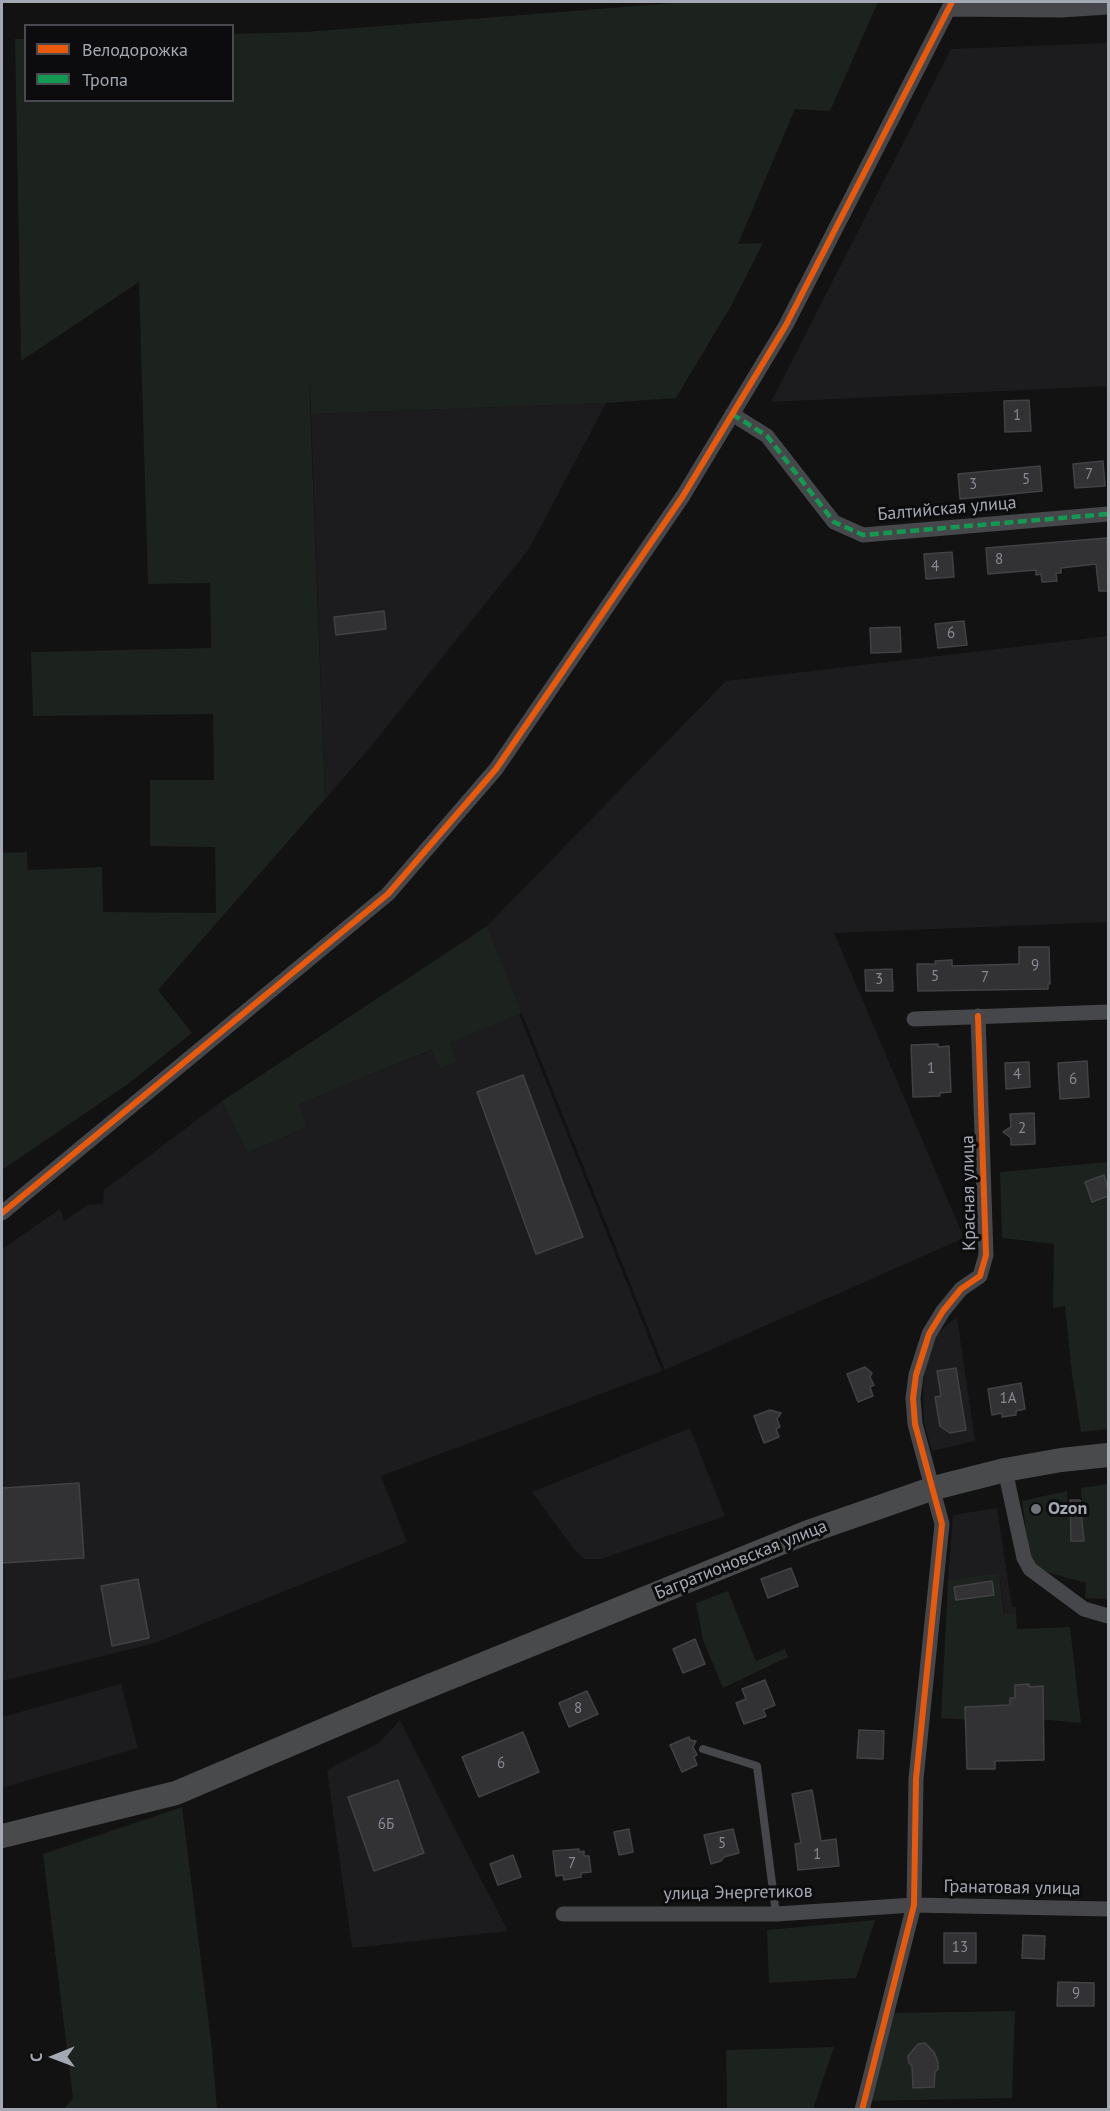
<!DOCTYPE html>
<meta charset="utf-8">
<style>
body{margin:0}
#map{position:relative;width:1110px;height:2111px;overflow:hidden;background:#121212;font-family:"PT Sans",sans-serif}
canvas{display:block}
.frame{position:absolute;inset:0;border:3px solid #a3a8b2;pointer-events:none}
.legend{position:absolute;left:24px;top:24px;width:210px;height:78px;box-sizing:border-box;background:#0c0c0e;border:2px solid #484a50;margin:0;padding:8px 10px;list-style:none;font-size:18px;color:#a3a8b2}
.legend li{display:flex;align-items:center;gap:12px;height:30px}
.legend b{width:30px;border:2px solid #484a50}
.north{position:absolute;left:24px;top:2027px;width:60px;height:60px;-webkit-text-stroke:4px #0c0c0e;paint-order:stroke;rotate:269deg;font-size:16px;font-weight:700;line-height:24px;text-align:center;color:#a3a8b2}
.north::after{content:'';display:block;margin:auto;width:21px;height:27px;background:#a3a8b2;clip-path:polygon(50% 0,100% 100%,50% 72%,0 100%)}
</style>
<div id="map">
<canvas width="1110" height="2111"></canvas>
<div class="frame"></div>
<ul class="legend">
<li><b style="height:8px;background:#e8590c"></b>Велодорожка</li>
<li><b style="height:8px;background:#139951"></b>Тропа</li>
</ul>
<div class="north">С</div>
</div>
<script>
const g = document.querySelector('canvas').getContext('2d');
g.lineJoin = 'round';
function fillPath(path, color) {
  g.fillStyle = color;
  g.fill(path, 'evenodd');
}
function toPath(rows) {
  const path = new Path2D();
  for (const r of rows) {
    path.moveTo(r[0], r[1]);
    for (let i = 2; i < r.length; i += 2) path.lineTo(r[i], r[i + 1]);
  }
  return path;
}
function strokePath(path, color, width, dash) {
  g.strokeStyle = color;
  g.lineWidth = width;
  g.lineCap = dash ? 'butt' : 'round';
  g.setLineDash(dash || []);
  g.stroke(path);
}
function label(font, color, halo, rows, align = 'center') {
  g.font = font + ' "PT Sans",sans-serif';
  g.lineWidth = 6;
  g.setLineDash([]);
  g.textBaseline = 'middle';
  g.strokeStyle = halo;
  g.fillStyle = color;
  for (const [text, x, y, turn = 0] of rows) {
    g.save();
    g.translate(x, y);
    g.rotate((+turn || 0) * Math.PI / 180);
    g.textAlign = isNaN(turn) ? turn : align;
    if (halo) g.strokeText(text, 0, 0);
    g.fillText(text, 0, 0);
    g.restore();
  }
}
const built = toPath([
 [1108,43,1108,386,771,402,951,49],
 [606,403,529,549,368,750,325,799,311,414],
 [1108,636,1108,922,834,933,964,1238,665,1370,487,926,726,681],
 [519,1014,662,1371,381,1476,407,1542,155,1643,2,1681,2,1249,60,1209,64,1221,87,1205,103,1204,104,1190,222,1101,247,1153,307,1127,298,1104,432,1050,440,1069,457,1062,449,1043],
 [957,1317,975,1441,932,1451,924,1423,923,1387,925,1368,937,1333],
 [690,1428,725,1516,601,1559,585,1559,573,1548,532,1492],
 [997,1508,1012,1607,1016,1607,1016,1614,1005,1614,999,1573,948,1580,953,1515],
 [121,1684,138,1748,2,1788,2,1717],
 [400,1720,461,1841,508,1931,352,1948,327,1770,379,1743]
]);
const green = toPath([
 [687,2,878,2,830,111,795,109,738,244,763,243,731,306,676,398,606,403,311,414,309,377,325,799,158,990,192,1033,128,1084,2,1170,2,853,27,852,28,870,102,867,103,912,216,913,215,847,150,846,150,780,214,780,213,714,33,716,31,652,211,648,210,583,148,584,139,282,21,361,15,39,25,39,26,100,232,100,233,34,305,32],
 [487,926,522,1013,450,1043,457,1062,440,1069,431,1050,299,1104,307,1127,247,1153,222,1101],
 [1108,1162,1108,1429,1081,1432,1072,1374,1065,1306,1053,1308,1054,1244,1002,1238,1000,1172],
 [1108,1484,1108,1599,1085,1598,1086,1583,1031,1568,1022,1501,1067,1491,1071,1541,1084,1541,1081,1488],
 [999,1573,1004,1614,1016,1614,1017,1629,1070,1627,1081,1723,1038,1719,1000,1722,941,1718,948,1580],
 [728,1591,756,1661,785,1649,788,1657,723,1688,703,1640,696,1603],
 [182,1807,212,2049,217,2109,64,2109,73,2098,43,1854],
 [875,1920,856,1978,769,1983,767,1930],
 [1015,2011,1012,2098,868,2101,892,2013],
 [834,2047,813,2109,727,2109,726,2050]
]);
const building = toPath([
 [1029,400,1031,431,1005,432,1004,401,1029,400],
 [1103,461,1105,486,1075,488,1073,464,1103,461],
 [1040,466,1042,491,960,499,958,474,1040,466],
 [1107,538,1108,591,1099,591,1096,564,1061,568,1061,573,1056,573,1057,581,1042,582,1041,574,1036,575,1036,570,988,574,986,548,1107,538],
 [952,552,954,577,926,579,924,554,952,552],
 [384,611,386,629,336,635,334,617,384,611],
 [964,621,967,645,938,648,935,624,964,621],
 [900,627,901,652,871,653,870,628,900,627],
 [1019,947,1049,947,1050,984,1048,984,1048,989,918,991,917,964,936,964,935,961,952,960,952,966,1019,964,1019,947],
 [892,969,893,991,866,991,865,970,892,969],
 [938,1044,938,1047,949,1046,951,1092,940,1093,940,1096,913,1097,911,1045,938,1044],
 [1087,1061,1089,1097,1060,1099,1058,1063,1087,1061],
 [1029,1062,1030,1087,1006,1089,1005,1063,1029,1062],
 [523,1075,583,1237,536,1254,477,1092,523,1075],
 [1034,1113,1035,1144,1011,1145,1011,1138,1003,1132,1011,1127,1010,1114,1034,1113],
 [1104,1175,1108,1189,1108,1196,1092,1202,1085,1182,1104,1175],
 [865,1367,872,1373,870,1377,874,1385,870,1387,873,1396,858,1402,847,1374,865,1367],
 [956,1368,966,1430,950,1433,940,1426,935,1397,941,1396,937,1371,956,1368],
 [1021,1383,1025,1409,1016,1411,1016,1415,1002,1417,1002,1413,992,1415,988,1389,1021,1383],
 [770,1410,781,1413,777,1419,780,1427,776,1429,779,1437,764,1443,754,1416,770,1410],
 [79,1483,84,1558,2,1563,2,1488,79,1483],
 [1070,1500,1080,1500,1084,1541,1071,1541,1070,1500],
 [791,1568,798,1586,768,1598,761,1579,791,1568],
 [138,1579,149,1638,112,1646,101,1586,138,1579],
 [992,1581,994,1595,956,1600,954,1587,992,1581],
 [695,1639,705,1664,683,1673,673,1649,695,1639],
 [765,1680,775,1705,763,1710,766,1716,764,1717,744,1724,736,1703,746,1699,742,1689,765,1680],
 [1029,1684,1029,1687,1043,1686,1044,1760,995,1761,995,1769,967,1769,965,1707,1010,1705,1010,1698,1015,1698,1015,1685,1029,1684],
 [587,1691,598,1714,569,1727,559,1703,587,1691],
 [859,1730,884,1731,883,1759,857,1758,859,1730],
 [523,1732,539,1772,479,1797,462,1757,523,1732],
 [689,1737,690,1740,696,1741,693,1747,697,1755,694,1757,697,1765,682,1772,670,1745,689,1737],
 [398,1780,424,1853,374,1871,348,1797,398,1780],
 [812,1790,821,1841,836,1839,839,1866,798,1870,795,1844,801,1843,792,1794,812,1790],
 [629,1829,633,1852,619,1855,614,1832,629,1829],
 [733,1829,739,1853,724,1857,721,1861,711,1864,704,1835,733,1829],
 [579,1849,579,1852,584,1851,584,1856,589,1856,591,1872,581,1873,581,1877,564,1880,563,1875,556,1876,553,1851,579,1849],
 [513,1855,521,1877,498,1885,490,1864,513,1855],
 [944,1933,976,1933,976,1963,944,1963,944,1933],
 [1023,1935,1045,1936,1044,1959,1022,1958,1023,1935],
 [1058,1982,1094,1983,1094,2006,1057,2006,1058,1982],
 [925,2043,934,2052,938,2062,938,2069,935,2072,934,2087,913,2088,912,2066,909,2063,908,2056,918,2044,925,2043]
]);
const service = toPath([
 [703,1749,757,1766,776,1914]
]);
const minor = toPath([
 [949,9,1061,10,1108,7],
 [732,414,767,436,834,522,863,535,1108,514],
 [914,1019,1108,1012],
 [2,1213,388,894,496,769,683,496,786,325,952,2],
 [1005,1470,1024,1558,1030,1569,1084,1609,1108,1616],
 [563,1914,776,1914,914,1905,1108,1909],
 [862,2110,914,1905,916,1779,942,1524,915,1424,913,1398,916,1375,929,1334,943,1311,961,1289,980,1276,986,1255,978,1016]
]);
const primary = toPath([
 [2,1836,176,1793,385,1704,808,1532,934,1488,1005,1470,1061,1460,1108,1455]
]);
const quiet = toPath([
 [732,414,767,436,834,522,863,535,1108,514]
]);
const cycleway = toPath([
 [2,1213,388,894,496,769,683,496,786,325,952,2],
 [862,2110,914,1905,916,1779,942,1524,915,1424,913,1398,916,1375,929,1334,943,1311,961,1289,980,1276,986,1255,978,1016]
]);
const markers = [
 [1036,1509,6,"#70747a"]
];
const numberNames = [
 ["1",1017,416],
 ["7",1089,475],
 ["5",1026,480],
 ["3",973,485],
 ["8",999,560],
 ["4",935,567],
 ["6",951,634],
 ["9",1035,966],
 ["5",935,977],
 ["7",985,978],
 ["3",879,980],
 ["1",931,1069],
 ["4",1017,1075],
 ["6",1073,1080],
 ["2",1022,1129],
 ["1А",1008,1399],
 ["8",578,1709],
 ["6",501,1764],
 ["6Б",386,1825],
 ["5",722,1844],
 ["1",817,1855],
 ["7",572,1864],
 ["13",960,1948],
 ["9",1076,1994]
];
const streetNames = [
 ["Балтийская улица",947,509,-5],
 ["Красная улица",969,1193,-91],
 ["Багратионовская улица",741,1560,-22],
 ["Гранатовая улица",1012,1888,1],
 ["улица Энергетиков",738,1893,-1]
];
const poiNames = [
 ["Ozon",1048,1509]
];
fillPath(built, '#1c1c1e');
fillPath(green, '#1c221d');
fillPath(building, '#323235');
strokePath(building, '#414245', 1.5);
strokePath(service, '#46474b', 8);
strokePath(minor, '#46474b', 15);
strokePath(primary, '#494a4c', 24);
strokePath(quiet, '#139951', 4.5, [9, 4.5]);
strokePath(cycleway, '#e8590c', 6);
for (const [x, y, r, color] of markers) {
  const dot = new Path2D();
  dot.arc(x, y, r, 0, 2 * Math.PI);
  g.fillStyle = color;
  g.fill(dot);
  strokePath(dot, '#0c0c0e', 2);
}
label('15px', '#878a93', null, numberNames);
label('18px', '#a3a8b2', '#0c0c0e', streetNames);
label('bold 18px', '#a3a8b2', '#0c0c0e', poiNames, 'left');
</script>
